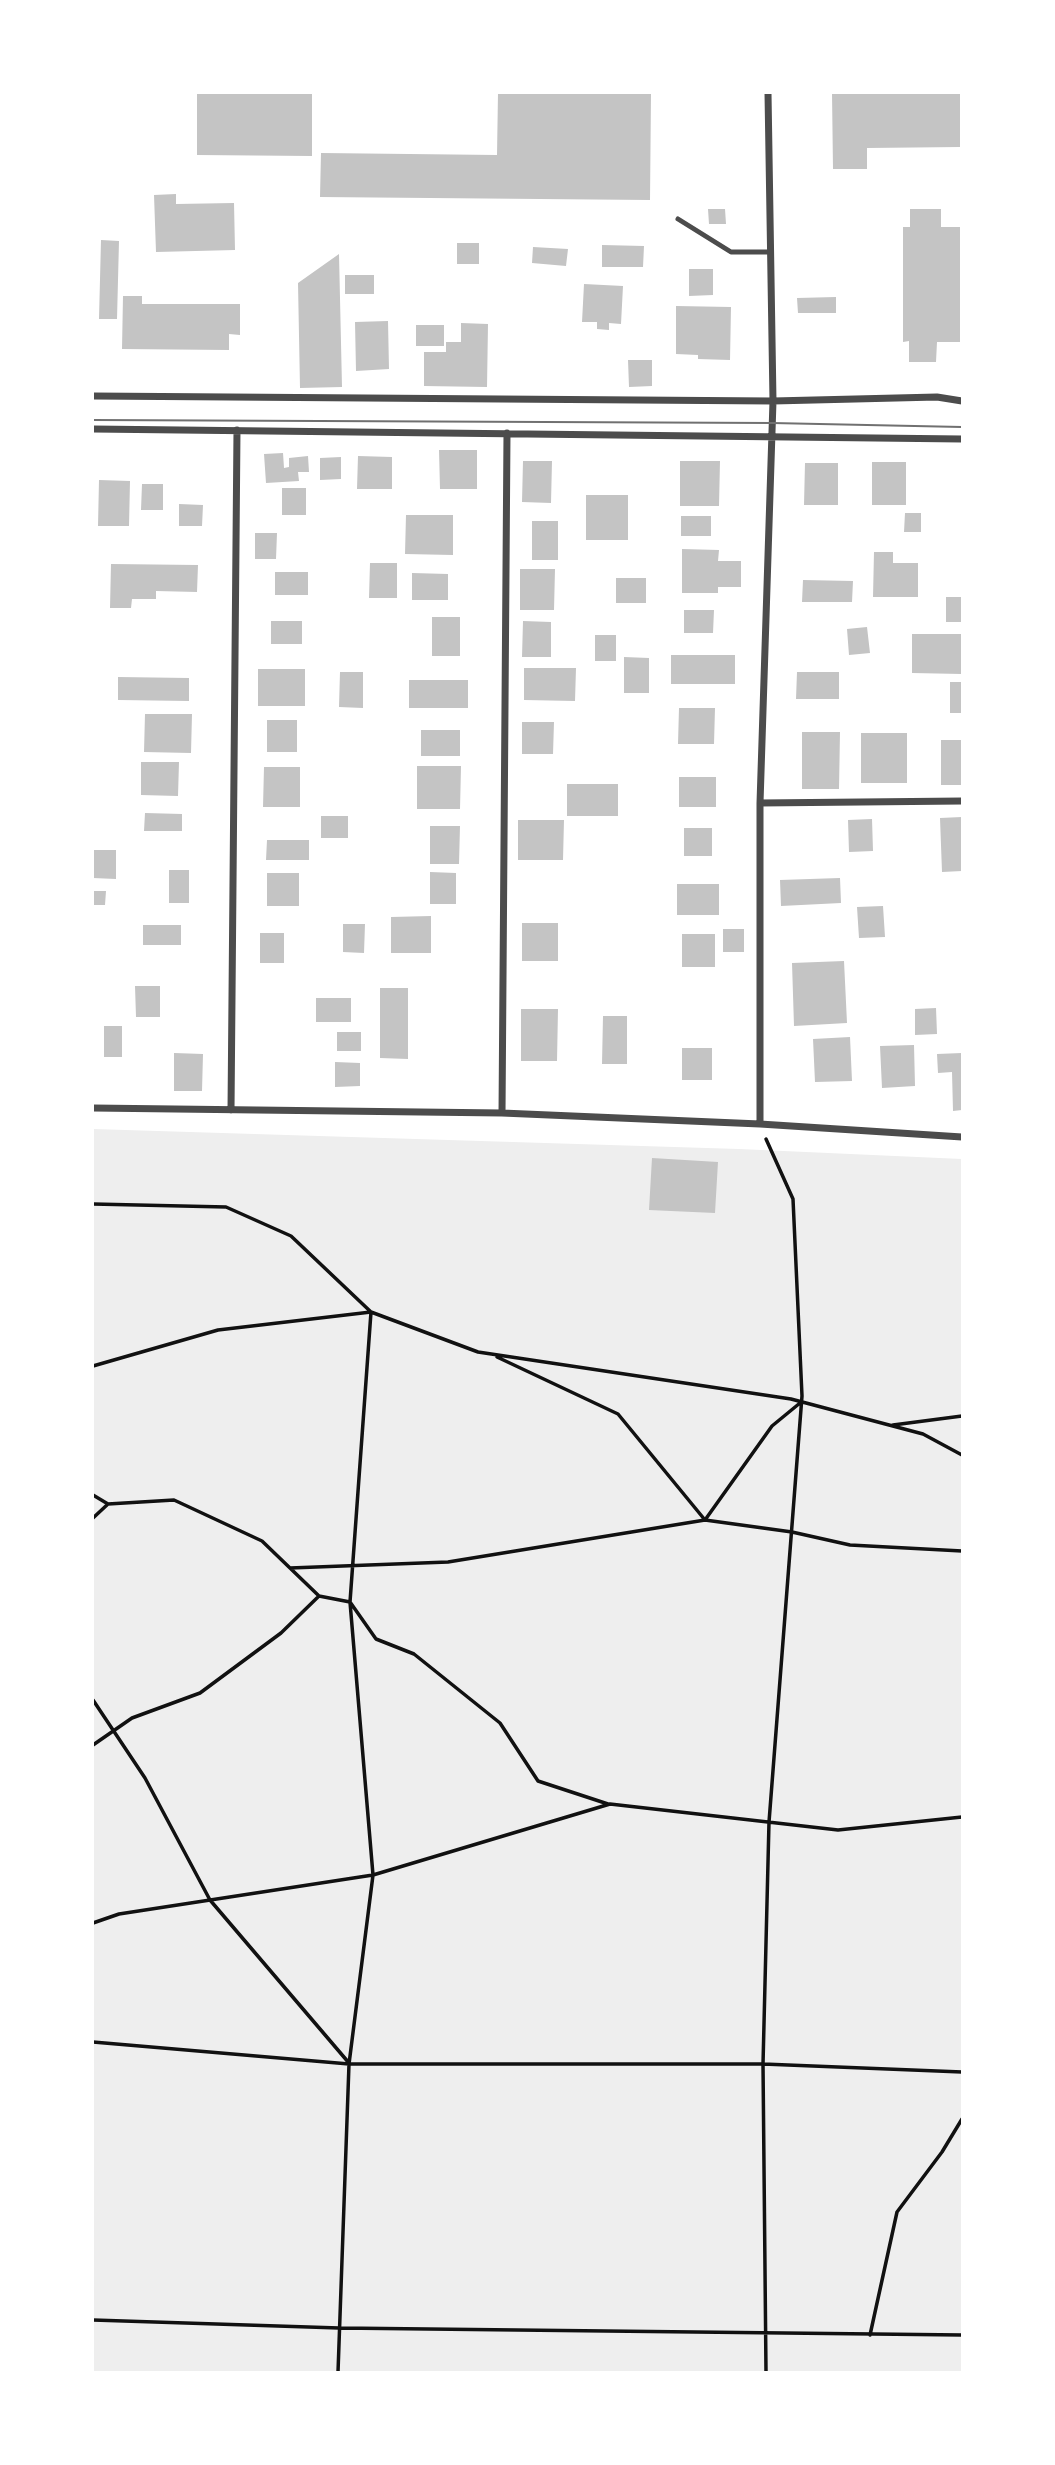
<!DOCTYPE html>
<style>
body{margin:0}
#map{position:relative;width:1055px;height:2465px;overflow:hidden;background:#fff;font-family:"Exo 2",sans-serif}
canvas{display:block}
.frame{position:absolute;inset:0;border:94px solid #fff;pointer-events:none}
</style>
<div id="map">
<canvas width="1055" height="2465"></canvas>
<div class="frame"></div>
</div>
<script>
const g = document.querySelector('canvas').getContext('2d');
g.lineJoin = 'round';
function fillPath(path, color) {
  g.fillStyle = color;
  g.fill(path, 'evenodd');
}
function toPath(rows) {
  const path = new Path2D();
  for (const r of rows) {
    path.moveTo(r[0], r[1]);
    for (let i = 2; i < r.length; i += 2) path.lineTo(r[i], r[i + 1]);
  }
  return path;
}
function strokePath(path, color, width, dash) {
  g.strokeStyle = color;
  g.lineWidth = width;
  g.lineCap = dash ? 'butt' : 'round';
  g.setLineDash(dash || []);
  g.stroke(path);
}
const green = toPath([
 [93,1129,739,1149,962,1159,962,2372,93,2372]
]);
const building = toPath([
 [197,93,312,93,312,156,197,155],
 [498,93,651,93,650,200,320,197,321,153,497,155],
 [832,93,960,93,960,147,867,148,867,169,833,169],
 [176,194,176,204,234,203,235,250,156,252,154,195],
 [708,209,725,209,726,224,709,224],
 [910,209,941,209,941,227,960,227,960,342,937,342,936,362,909,362,909,341,903,342,903,227,910,227],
 [101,240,119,241,117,319,99,319],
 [457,243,479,243,479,264,457,264],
 [602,245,644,246,643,267,602,267],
 [533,247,568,249,566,266,532,263],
 [339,254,342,387,300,388,298,283],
 [689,269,713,269,713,295,689,296],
 [345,275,374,275,374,294,345,294],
 [584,284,623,286,621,324,609,323,609,330,597,329,597,322,582,322],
 [123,296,142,296,142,304,240,304,240,335,229,334,229,350,122,349],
 [836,297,836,313,798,313,797,298],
 [676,306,731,307,730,360,698,359,698,355,676,354],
 [388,321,389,369,356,371,355,322],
 [461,323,488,324,487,387,424,386,424,352,446,352,446,342,461,342],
 [416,325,444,325,444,346,416,346],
 [628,360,652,360,652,386,629,387],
 [439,450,477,450,477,489,440,489],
 [283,453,284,468,289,467,289,458,308,456,309,472,298,472,299,481,266,483,264,454],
 [358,456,392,457,392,489,357,489],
 [341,457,341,479,320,480,320,458],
 [523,461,552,461,551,503,522,502],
 [680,461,720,461,719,506,680,506],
 [872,462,906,462,906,505,872,505],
 [805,463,838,463,838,505,804,505],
 [99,480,130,481,129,526,98,526],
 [142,484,163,484,163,510,141,510],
 [282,488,306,488,306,515,282,515],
 [586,495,628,495,628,540,586,540],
 [179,504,203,505,202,526,179,526],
 [905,513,921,513,921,532,904,532],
 [406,515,453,515,453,555,405,554],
 [681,516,711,516,711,536,681,536],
 [532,521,558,521,558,560,532,560],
 [255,533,277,533,276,559,255,559],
 [682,549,719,550,718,561,741,561,741,587,718,587,718,593,682,593],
 [874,552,893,552,893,563,918,563,918,597,873,597],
 [370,563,397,563,397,598,369,598],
 [111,564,198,565,197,592,156,591,156,599,132,599,131,608,110,608],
 [520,569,555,569,554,610,520,610],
 [275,572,308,572,308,595,275,595],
 [412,573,448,574,448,600,412,600],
 [616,578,646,578,646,603,616,603],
 [803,580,853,581,852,602,802,602],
 [946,597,962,597,962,622,946,622],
 [684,610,714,610,713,633,684,633],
 [432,617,460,617,460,656,432,656],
 [271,621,302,621,302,644,271,644],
 [523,621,551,622,551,657,522,657],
 [867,627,870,653,849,655,847,629],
 [912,634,962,634,962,674,912,673],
 [595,635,616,635,616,661,595,661],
 [671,655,735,655,735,684,671,684],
 [624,657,649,658,649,693,624,693],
 [524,668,576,668,575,701,524,700],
 [258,669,305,669,305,706,258,706],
 [340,672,363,672,363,708,339,707],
 [797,672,839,672,839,699,796,699],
 [118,677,189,678,189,701,118,700],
 [409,680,468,680,468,708,409,708],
 [950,682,962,682,962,713,950,713],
 [679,708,715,708,714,744,678,744],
 [145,714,192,714,191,753,144,752],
 [267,720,297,720,297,752,267,752],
 [522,722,554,722,553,754,522,754],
 [421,730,460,730,460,756,421,756],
 [802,732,840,732,839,789,802,789],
 [861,733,907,733,907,783,861,783],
 [941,740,962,740,962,785,941,785],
 [141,762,179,762,178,796,141,795],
 [417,766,461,766,460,809,417,809],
 [264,767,300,767,300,807,263,807],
 [679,777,716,777,716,807,679,807],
 [567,784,618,784,618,816,567,816],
 [145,813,182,814,182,831,144,831],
 [321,816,348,816,348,838,321,838],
 [962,817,962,871,942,872,940,818],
 [872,819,873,851,849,852,848,820],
 [518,820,564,820,563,860,518,860],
 [430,826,460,826,459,864,430,864],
 [684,828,712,828,712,856,684,856],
 [267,840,309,840,309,860,266,860],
 [93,850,116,850,116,879,93,878],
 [169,870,189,870,189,903,169,903],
 [430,872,456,873,456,904,430,904],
 [267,873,299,873,299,906,267,906],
 [840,878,841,903,781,906,780,880],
 [677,884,719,884,719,915,677,915],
 [93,891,106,891,105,905,93,905],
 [883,906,885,937,859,938,857,907],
 [431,916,431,953,391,953,391,917],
 [522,923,558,923,558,961,522,961],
 [343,924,365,924,364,953,343,952],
 [143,925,181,925,181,945,143,945],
 [723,929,744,929,744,952,723,952],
 [260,933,284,933,284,963,260,963],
 [682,934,715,934,715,967,682,967],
 [844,961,847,1023,794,1026,792,963],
 [135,986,160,986,160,1017,136,1017],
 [380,988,408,988,408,1059,380,1058],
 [316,998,351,998,351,1022,316,1022],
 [936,1008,937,1034,915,1035,915,1009],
 [521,1009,558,1009,557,1061,521,1061],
 [603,1016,627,1016,627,1064,602,1064],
 [104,1026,122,1026,122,1057,104,1057],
 [337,1032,361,1032,361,1051,337,1051],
 [850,1037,852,1081,815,1082,813,1039],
 [914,1045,915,1086,882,1088,880,1046],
 [682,1048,712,1048,712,1080,682,1080],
 [174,1053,203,1054,202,1091,174,1091],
 [962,1053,962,1110,953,1111,952,1072,938,1073,937,1054],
 [335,1062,360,1063,360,1086,335,1087],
 [652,1158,718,1162,715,1213,649,1210]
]);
const path = toPath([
 [766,1139,793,1199,802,1396,769,1822,763,2064,766,2372],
 [93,1204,226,1207,291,1236,371,1312,478,1352,791,1399,923,1434,962,1455],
 [497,1357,618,1414,705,1520,772,1426,800,1403],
 [93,1366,218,1330,371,1312,350,1602,373,1875,349,2064,338,2372],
 [893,1425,962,1416],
 [93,1495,108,1504,174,1500,262,1541,319,1596],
 [93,1518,108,1504],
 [290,1568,448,1562,705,1520,792,1532,850,1545,962,1551],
 [93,1700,145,1778,210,1900,349,2063],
 [93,1745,132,1718,200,1693,281,1633,319,1596,350,1602,376,1639,414,1654,500,1723,538,1781,608,1804],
 [93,1923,119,1914,373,1875,610,1804,838,1830,962,1817],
 [93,2042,349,2064,763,2064,962,2072],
 [93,2320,339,2328,962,2335],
 [870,2335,897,2212,942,2152,962,2119]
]);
const service = toPath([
 [678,219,731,252,770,252]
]);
const minor = toPath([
 [93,396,773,401,937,397,962,401],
 [93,429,962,439],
 [760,803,962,801],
 [93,1108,502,1113,760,1124,962,1137],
 [231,1110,237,430],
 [502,1113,507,433],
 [760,1124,760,803,773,401,768,93]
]);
const tram = toPath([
 [93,420,772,423,962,427]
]);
fillPath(green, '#eee');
fillPath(building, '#c4c4c4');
strokePath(path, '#111', 3.5);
strokePath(service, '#4c4c4c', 5);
strokePath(minor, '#4c4c4c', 7);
strokePath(tram, '#707070', 2);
</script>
